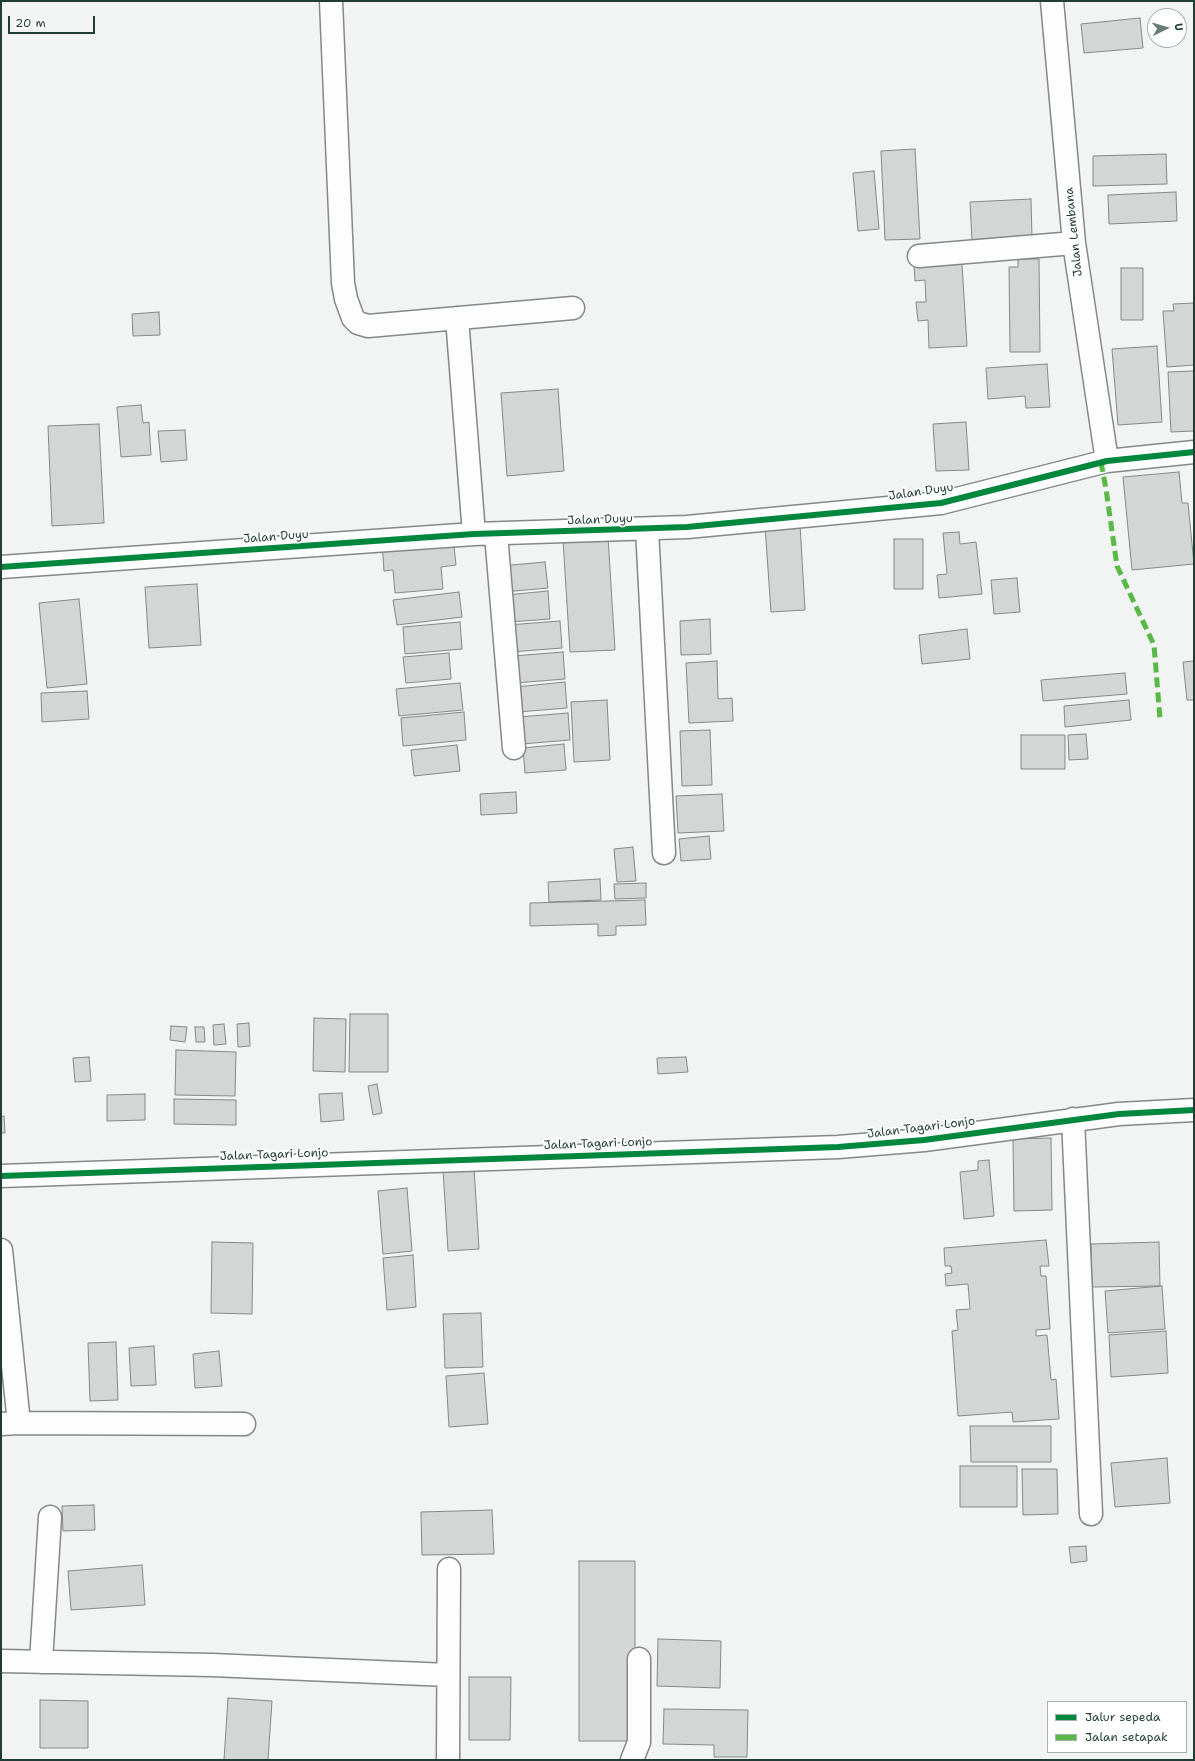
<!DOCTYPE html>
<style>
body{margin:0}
#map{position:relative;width:1195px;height:1761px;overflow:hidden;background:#f2f3f3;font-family:"Shantell Sans",sans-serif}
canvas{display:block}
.frame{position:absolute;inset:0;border:2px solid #1f3d34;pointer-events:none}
.legend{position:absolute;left:1047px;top:1701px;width:140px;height:52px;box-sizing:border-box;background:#fff;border:1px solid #a5b1ae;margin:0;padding:5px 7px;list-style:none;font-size:12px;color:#1f3d34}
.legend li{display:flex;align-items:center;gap:8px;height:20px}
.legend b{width:20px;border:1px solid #a5b1ae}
.north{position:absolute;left:1147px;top:8px;width:40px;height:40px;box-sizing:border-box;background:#fff;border:1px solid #a5b1ae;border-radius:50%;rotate:85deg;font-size:11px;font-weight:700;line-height:16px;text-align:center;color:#1f3d34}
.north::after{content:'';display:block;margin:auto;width:14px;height:18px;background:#697d77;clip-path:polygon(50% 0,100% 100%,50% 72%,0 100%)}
.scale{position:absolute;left:8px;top:16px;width:87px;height:18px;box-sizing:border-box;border:2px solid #1f3d34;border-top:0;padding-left:5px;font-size:12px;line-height:14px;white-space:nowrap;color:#1f3d34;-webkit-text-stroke:3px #fff;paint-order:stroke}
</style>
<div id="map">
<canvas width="1195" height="1761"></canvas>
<div class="frame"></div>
<ul class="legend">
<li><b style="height:5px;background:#00873e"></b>Jalur sepeda</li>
<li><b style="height:5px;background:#58b947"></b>Jalan setapak</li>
</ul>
<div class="north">U</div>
<div class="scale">20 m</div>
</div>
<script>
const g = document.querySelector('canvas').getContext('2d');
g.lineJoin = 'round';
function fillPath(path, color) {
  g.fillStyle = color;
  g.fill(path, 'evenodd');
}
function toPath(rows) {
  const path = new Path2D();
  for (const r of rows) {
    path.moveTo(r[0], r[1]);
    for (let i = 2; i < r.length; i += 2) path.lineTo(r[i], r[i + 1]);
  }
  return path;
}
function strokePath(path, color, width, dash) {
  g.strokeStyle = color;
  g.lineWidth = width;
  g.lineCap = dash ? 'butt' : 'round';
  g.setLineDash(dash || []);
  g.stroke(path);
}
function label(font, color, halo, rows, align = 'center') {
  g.font = font + ' "Shantell Sans",sans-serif';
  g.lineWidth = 3.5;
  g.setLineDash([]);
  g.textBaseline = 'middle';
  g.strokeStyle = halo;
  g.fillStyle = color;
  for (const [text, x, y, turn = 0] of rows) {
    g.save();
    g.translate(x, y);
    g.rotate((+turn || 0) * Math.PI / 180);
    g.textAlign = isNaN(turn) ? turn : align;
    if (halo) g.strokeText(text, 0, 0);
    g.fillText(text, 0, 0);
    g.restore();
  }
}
const building = toPath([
 [1140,18,1143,48,1084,53,1081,24,1140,18],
 [915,149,920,239,885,240,881,151,915,149],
 [1166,154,1167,184,1093,186,1093,156,1166,154],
 [874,171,879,229,858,231,853,173,874,171],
 [1176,192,1177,221,1109,224,1108,195,1176,192],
 [1031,199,1032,238,972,241,970,202,1031,199],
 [1018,259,1039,259,1040,352,1010,352,1009,267,1018,267,1018,259],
 [962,264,967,346,929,348,928,320,918,321,916,302,926,302,925,280,915,281,914,267,962,264],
 [1121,268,1143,268,1143,320,1121,320,1121,268],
 [1194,303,1194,365,1167,367,1163,311,1174,311,1173,304,1194,303],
 [159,312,160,335,133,336,132,314,159,312],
 [1157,346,1162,422,1118,425,1112,349,1157,346],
 [1047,364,1050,407,1026,408,1025,396,988,399,986,368,1047,364],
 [1194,371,1194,431,1171,432,1168,372,1194,371],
 [558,389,564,471,507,476,501,393,558,389],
 [141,405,143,423,149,422,151,455,121,457,117,407,141,405],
 [966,422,969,470,936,471,933,424,966,422],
 [99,424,104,523,52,526,48,426,99,424],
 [185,430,187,460,161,462,158,431,185,430],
 [1179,472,1182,503,1188,503,1194,564,1132,570,1123,477,1179,472],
 [800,524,805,610,771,612,765,526,800,524],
 [959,532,960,544,976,542,982,594,939,598,937,575,947,574,943,533,959,532],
 [453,537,456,565,441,567,443,589,395,593,393,570,384,571,382,543,453,537],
 [608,537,615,650,570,652,563,540,608,537],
 [894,539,923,539,923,589,894,589,894,539],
 [545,562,548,588,503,592,501,566,545,562],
 [1017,578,1020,612,994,614,991,580,1017,578],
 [197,584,201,645,149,648,145,587,197,584],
 [548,591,550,619,509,622,506,595,548,591],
 [459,592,462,617,397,625,393,600,459,592],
 [79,599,87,684,47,688,39,603,79,599],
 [710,619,711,654,681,655,680,621,710,619],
 [560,621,562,648,510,652,508,625,560,621],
 [460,622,462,649,405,654,403,627,460,622],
 [967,629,970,659,922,664,919,635,967,629],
 [563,652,565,679,515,683,513,656,563,652],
 [449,653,451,679,406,683,403,657,449,653],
 [717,661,718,699,732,698,733,721,689,723,686,663,717,661],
 [1194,661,1194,700,1187,700,1183,662,1194,661],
 [1125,673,1127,694,1043,701,1041,680,1125,673],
 [565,682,567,708,518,712,516,687,565,682],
 [460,683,463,710,399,716,396,689,460,683],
 [87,691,89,719,42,722,41,693,87,691],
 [607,700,610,760,574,762,571,702,607,700],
 [1129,700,1131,720,1065,727,1064,706,1129,700],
 [464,712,466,740,403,746,401,718,464,712],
 [568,713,570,740,521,744,519,717,568,713],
 [710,730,712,785,682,786,680,731,710,730],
 [1086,734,1088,759,1069,760,1068,735,1086,734],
 [1021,735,1065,735,1065,769,1021,769,1021,735],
 [564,744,566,770,525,773,523,748,564,744],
 [457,745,460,771,414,776,411,750,457,745],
 [516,792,517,813,481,815,480,794,516,792],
 [722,794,724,831,678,833,676,796,722,794],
 [709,836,711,859,681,861,679,839,709,836],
 [633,847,636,881,617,882,614,849,633,847],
 [600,879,601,900,549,902,548,882,600,879],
 [646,883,646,898,615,899,614,884,646,883],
 [645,900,646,925,616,926,616,935,598,936,598,924,530,926,530,903,645,900],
 [350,1014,388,1014,388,1072,349,1072,350,1014],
 [314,1018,346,1019,345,1072,313,1071,314,1018],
 [249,1023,250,1046,238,1047,237,1024,249,1023],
 [224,1024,226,1044,214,1045,213,1025,224,1024],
 [171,1026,187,1027,185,1042,170,1040,171,1026],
 [195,1027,204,1027,205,1042,196,1042,195,1027],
 [176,1050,236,1052,235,1096,175,1095,176,1050],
 [89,1057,91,1081,75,1082,73,1058,89,1057],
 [686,1057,688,1072,658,1074,657,1058,686,1057],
 [377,1084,382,1113,373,1115,368,1086,377,1084],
 [342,1093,344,1120,321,1122,319,1094,342,1093],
 [145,1094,145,1120,107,1121,107,1095,145,1094],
 [174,1099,236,1100,236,1125,174,1124,174,1099],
 [4,1116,5,1133,1,1133,1,1117,4,1116],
 [1051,1138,1052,1210,1014,1211,1013,1139,1051,1138],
 [989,1160,994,1216,964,1219,960,1172,978,1170,978,1161,989,1160],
 [474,1167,479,1249,448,1251,443,1169,474,1167],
 [407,1188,412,1251,383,1254,378,1191,407,1188],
 [1046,1240,1049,1266,1040,1266,1041,1276,1046,1276,1050,1329,1036,1330,1036,1336,1047,1335,1051,1380,1056,1379,1059,1419,1013,1422,1012,1412,958,1416,952,1331,958,1330,956,1310,970,1309,968,1284,946,1286,945,1274,952,1273,951,1266,945,1266,944,1248,1046,1240],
 [212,1242,253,1243,252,1314,211,1313,212,1242],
 [1159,1242,1160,1286,1092,1287,1091,1244,1159,1242],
 [413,1255,416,1307,387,1310,383,1258,413,1255],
 [1162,1286,1165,1329,1108,1333,1105,1291,1162,1286],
 [481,1313,483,1367,445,1368,443,1314,481,1313],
 [1166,1331,1168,1373,1111,1377,1109,1335,1166,1331],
 [116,1342,118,1400,90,1401,88,1343,116,1342],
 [154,1346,156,1385,131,1386,129,1348,154,1346],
 [219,1351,222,1386,195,1388,193,1354,219,1351],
 [484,1373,488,1424,449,1427,446,1376,484,1373],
 [970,1426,1051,1426,1051,1462,971,1462,970,1426],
 [1167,1458,1170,1503,1115,1507,1111,1463,1167,1458],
 [960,1466,1017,1466,1017,1507,960,1507,960,1466],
 [1022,1469,1057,1469,1058,1514,1023,1515,1022,1469],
 [94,1505,95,1530,63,1531,62,1506,94,1505],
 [492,1510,494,1554,422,1555,421,1512,492,1510],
 [1086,1546,1087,1561,1071,1563,1069,1547,1086,1546],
 [579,1561,635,1561,635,1741,579,1741,579,1561],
 [142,1565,145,1605,71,1610,68,1571,142,1565],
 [658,1639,721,1641,720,1688,657,1686,658,1639],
 [469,1677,511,1677,510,1740,469,1740,469,1677],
 [228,1698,272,1701,268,1760,224,1760,228,1698],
 [40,1700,88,1701,88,1748,40,1748,40,1700],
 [664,1709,748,1710,747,1757,714,1757,714,1745,663,1744,664,1709]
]);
const minor = toPath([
 [331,1,343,283,346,299,353,318,358,323,368,326,573,308],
 [1052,1,1074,243,1107,461],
 [919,256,1074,243],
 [457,318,474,534],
 [647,529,664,853],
 [496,534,514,748],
 [1,567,474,534,687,527,941,503,1107,461,1194,452],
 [1073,1119,1091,1514],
 [1,1176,838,1147,924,1140,1119,1114,1194,1110],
 [1,1250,19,1423,244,1424],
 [1,1424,19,1423],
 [1,1661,212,1665,448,1675],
 [41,1662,50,1517],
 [448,1760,449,1569],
 [632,1760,639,1742,639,1659]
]);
const quiet = toPath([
 [1101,462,1106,489,1117,566,1154,645,1160,719]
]);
const cycleway = toPath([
 [1,567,474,534,687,527,941,503,1107,461,1194,452],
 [1,1176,838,1147,924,1140,1119,1114,1194,1110]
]);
const streetNames = [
 ["Jalan Lembana",1074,232,-96],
 ["Jalan Duyu",921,492,-8],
 ["Jalan Duyu",600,520,-2],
 ["Jalan Duyu",276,537,-4],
 ["Jalan Tagari Lonjo",921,1128,-7],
 ["Jalan Tagari Lonjo",598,1144,-2],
 ["Jalan Tagari Lonjo",274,1155,-2]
];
fillPath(building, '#d3d6d5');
strokePath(building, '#838988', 1);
strokePath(minor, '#838988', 25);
strokePath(minor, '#fdfdfd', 22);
strokePath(quiet, '#58b947', 5, [10, 5]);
strokePath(cycleway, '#00873e', 6);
label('12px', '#1f3d34', '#fff', streetNames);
</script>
